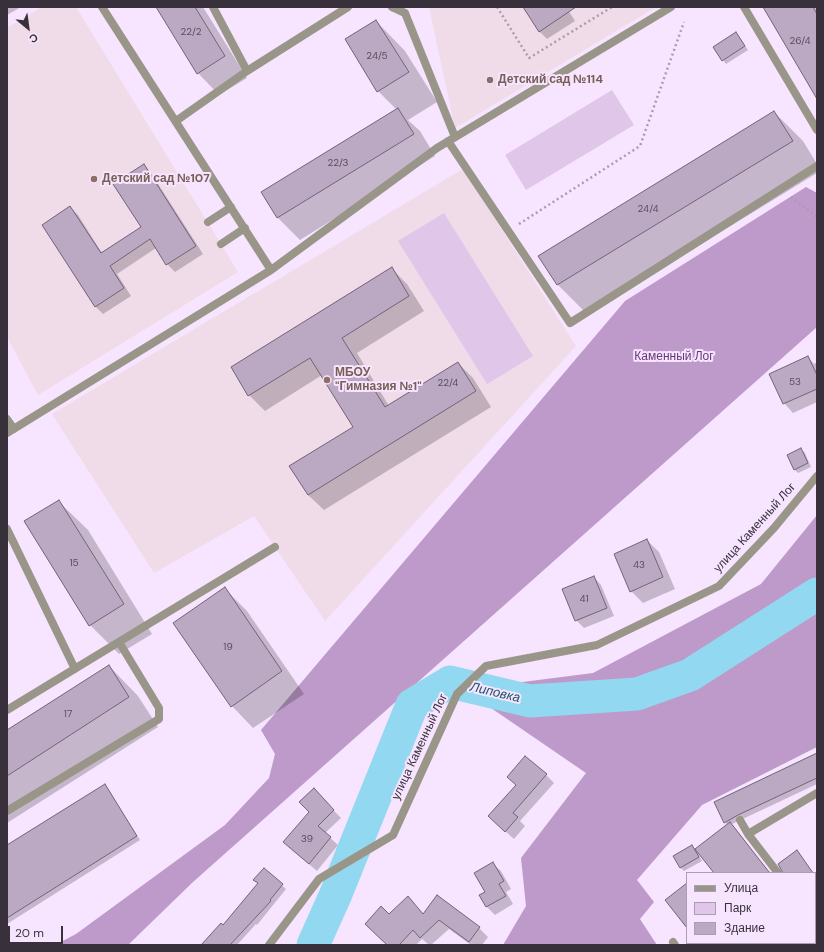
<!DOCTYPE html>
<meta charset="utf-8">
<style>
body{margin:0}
#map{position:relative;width:824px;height:952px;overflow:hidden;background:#f7e4ff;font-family:"DM Sans",sans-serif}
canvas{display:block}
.frame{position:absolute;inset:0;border:8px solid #38313b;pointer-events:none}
.legend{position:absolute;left:686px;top:872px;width:130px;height:72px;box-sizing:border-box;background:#f7e4ff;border:1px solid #ab9cb1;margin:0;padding:5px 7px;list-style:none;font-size:12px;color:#38313b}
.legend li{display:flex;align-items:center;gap:8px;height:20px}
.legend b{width:20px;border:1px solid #ab9cb1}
.north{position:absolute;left:8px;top:8px;width:40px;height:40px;-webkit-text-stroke:3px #f7e4ff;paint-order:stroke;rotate:151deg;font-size:11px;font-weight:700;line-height:16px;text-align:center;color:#38313b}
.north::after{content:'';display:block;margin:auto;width:14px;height:18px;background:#38313b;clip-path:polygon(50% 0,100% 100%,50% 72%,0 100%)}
.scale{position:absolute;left:8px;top:926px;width:55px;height:18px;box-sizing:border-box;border:2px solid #38313b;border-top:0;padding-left:5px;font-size:12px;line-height:14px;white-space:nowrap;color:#38313b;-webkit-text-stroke:3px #f7e4ff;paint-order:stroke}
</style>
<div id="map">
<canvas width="824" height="952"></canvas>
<div class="frame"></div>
<ul class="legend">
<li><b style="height:5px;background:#999689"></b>Улица</li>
<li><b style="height:11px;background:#e0c7ea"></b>Парк</li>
<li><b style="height:11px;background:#bba8c2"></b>Здание</li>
</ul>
<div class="north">С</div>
<div class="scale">20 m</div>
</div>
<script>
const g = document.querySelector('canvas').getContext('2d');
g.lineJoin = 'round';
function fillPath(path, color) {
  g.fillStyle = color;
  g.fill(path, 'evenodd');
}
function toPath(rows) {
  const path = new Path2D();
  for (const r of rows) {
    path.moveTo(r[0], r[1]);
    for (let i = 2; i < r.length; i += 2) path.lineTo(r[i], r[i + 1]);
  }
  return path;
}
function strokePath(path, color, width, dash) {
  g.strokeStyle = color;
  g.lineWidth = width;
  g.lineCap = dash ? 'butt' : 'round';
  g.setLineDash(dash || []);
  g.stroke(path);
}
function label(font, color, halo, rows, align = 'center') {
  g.font = font + ' "DM Sans",sans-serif';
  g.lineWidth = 4;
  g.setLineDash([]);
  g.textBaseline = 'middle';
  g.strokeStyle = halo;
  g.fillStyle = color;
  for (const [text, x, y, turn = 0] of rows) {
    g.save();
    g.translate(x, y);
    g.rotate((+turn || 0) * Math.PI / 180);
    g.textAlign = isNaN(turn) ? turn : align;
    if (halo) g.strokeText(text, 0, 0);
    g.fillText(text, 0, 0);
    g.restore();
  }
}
const education = toPath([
 [42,7,76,7,238,272,38,395,7,337,7,28],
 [429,7,656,7,455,128],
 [463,169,576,346,325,621,254,516,154,573,52,414]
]);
const green = toPath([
 [612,90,634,125,526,190,505,155],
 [444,213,533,356,487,384,398,241]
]);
const forest = toPath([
 [806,187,817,193,817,327,193,882,128,945,55,945,76,934,225,825,269,778,275,754,261,730,625,301],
 [817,515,817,747,702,805,637,880,654,902,640,919,657,945,503,945,526,906,521,858,586,773,491,708,491,686,593,673,761,584]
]);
const shadow = toPath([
 [7,7,21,7,7,15],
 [157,7,203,7,247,78,219,95,198,73],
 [524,7,566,7,575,21,547,39,539,31],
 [764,7,817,7,817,95],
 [376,21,405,51,437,102,408,120,420,131,435,156,300,240,278,218,263,193,397,110,378,91],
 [739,37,748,50,726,64,714,47],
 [774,112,803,141,817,164,817,173,587,314,558,285,539,256],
 [144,165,151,173,203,254,175,272,167,264,156,248,117,274,131,296,103,314,96,307,70,207,78,215,102,253,142,227],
 [392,269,407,284,424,311,357,353,389,406,458,363,473,378,491,407,324,510,308,495,291,466,354,427,322,375,265,411,249,395],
 [808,357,814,364,817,362,817,402,793,413,784,403],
 [801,449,805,453,811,467,798,473,794,469],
 [58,501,88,530,152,634,119,654,90,625],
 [647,540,659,552,675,589,643,603,631,591],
 [594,577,601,585,614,616,584,628,576,620],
 [225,589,247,611,304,694,253,728,232,706],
 [109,666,138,696,158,727,7,823,7,731],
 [817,754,817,784,732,824,769,873,715,873,696,850,702,861,684,871,681,868,692,846,696,850,727,825,715,802],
 [546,775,554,783,520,821,525,826,514,839,497,824],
 [104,785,140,840,7,924,7,846],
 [314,790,341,818,325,833,338,845,317,871,292,850,310,812],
 [493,864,501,871,511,889,506,892,513,904,495,915,487,907,480,896,486,892],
 [264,869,286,889,257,925,256,924,237,945,202,945,223,926,259,883],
 [815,900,817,900,816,945,746,945,749,943,815,943],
 [417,907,424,915,479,928,488,937,482,945,471,945,449,929,431,945,429,945,422,939,416,945,388,945,389,915],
 [690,943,730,943,731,945,688,945]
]);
const river = toPath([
 [313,945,335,896,412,705,450,682,530,701,637,694,690,675,817,594]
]);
const building = toPath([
 [156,7,195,7,225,56,197,74,156,7],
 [523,7,576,7,539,32,523,7],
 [763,7,813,7,817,14,817,99,763,7],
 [376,20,409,72,377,92,345,39,376,20],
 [736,32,745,46,722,61,713,47,736,32],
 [398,108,414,134,277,218,261,192,398,108],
 [774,111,793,141,557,285,538,256,774,111],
 [144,164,196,246,166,265,150,239,110,266,124,288,95,307,42,225,70,206,101,253,141,227,113,184,144,164],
 [392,267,409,296,342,338,385,407,458,362,476,391,308,495,289,466,353,427,310,358,248,396,231,367,392,267],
 [808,356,817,375,817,389,783,404,769,374,808,356],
 [801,448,808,463,794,470,787,455,801,448],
 [59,500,124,604,89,626,24,521,59,500],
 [647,539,663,577,630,592,614,554,647,539],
 [594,576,607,608,575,621,562,589,594,576],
 [225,587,282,671,231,707,173,623,225,587],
 [109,665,129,697,7,776,7,730,109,665],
 [817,753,817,778,738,815,724,823,714,802,817,753],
 [525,756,547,774,513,813,518,817,505,832,488,816,516,785,507,777,525,756],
 [105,784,137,836,7,918,7,845,105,784],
 [314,788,334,810,318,826,331,837,309,864,283,842,309,812,299,802,314,788],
 [730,822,769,872,771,873,714,873,695,849,730,822],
 [692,845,699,857,680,868,673,856,692,845],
 [797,850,813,873,783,873,778,864,797,850],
 [493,862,504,881,499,884,506,896,486,907,479,895,485,892,474,873,493,862],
 [264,868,283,884,270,900,271,901,230,945,201,945,221,923,223,925,258,883,253,880,264,868],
 [687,883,687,928,665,900,687,883],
 [437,895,480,927,469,942,439,920,420,938,413,930,399,945,387,945,365,924,381,906,389,914,408,896,423,914,437,895]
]);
const path = toPath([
 [497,7,529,58,612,7],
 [791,197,817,217],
 [519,224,640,146,684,22]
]);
const lane = toPath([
 [213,7,247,71],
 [392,7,405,13,455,137],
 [744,7,817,130],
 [176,121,247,71,348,7],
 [448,141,570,323,817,166],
 [208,222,231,207],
 [221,244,245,228],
 [271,270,437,148,671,7],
 [7,419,14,429],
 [7,433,271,270,102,7],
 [7,529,75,669],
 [7,710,275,547],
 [7,811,159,719,159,708,119,642],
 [740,820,748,834,817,793],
 [748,834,778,873],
 [815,893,817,894],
 [673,942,675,945],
 [737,943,738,945]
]);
const street = toPath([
 [269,945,319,879,393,835,457,694,486,666,597,645,719,586,774,528,817,476]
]);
const markers = [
 [490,80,4,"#8d6e63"],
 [94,179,4,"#8d6e63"],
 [327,380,4,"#8d6e63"]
];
const numberNames = [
 ["22/2",191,32],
 ["26/4",800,41],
 ["24/5",377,56],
 ["22/3",338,163],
 ["24/4",648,209],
 ["53",795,382],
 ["22/4",448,383],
 ["15",74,563],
 ["43",639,565],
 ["41",584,599],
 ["19",228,647],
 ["17",68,714],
 ["39",307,839]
];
const educationNames = [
 ["Детский сад №114",498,80],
 ["Детский сад №107",102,179],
 ["МБОУ",335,373],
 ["\"Гимназия №1\"",335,387]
];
const parkNames = [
 ["Каменный Лог",674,357]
];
const streetNames = [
 ["улица Каменный Лог",755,528,-48],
 ["улица Каменный Лог",420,747,-65]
];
const waterNames = [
 ["Липовка",495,693,13]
];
fillPath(education, '#f0dbe9');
fillPath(green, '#e0c7ea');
fillPath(forest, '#bd9aca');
fillPath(shadow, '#0003');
strokePath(river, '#92d8f1', 33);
fillPath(building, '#bba8c2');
strokePath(building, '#73627a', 1);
strokePath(path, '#aa9cb0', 2.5, [2, 3]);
strokePath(lane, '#999689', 8);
strokePath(street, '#999689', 8);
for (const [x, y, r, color] of markers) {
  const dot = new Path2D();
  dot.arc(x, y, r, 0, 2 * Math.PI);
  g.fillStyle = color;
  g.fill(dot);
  strokePath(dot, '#f7e4ff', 1.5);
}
label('10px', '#594f5d', null, numberNames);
label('bold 12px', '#785e54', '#f7e4ff', educationNames, 'left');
label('12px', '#663a76', '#f7e4ff', parkNames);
label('12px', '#38313b', '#f7e4ff', streetNames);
label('italic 13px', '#20586a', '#f7e4ff', waterNames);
</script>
